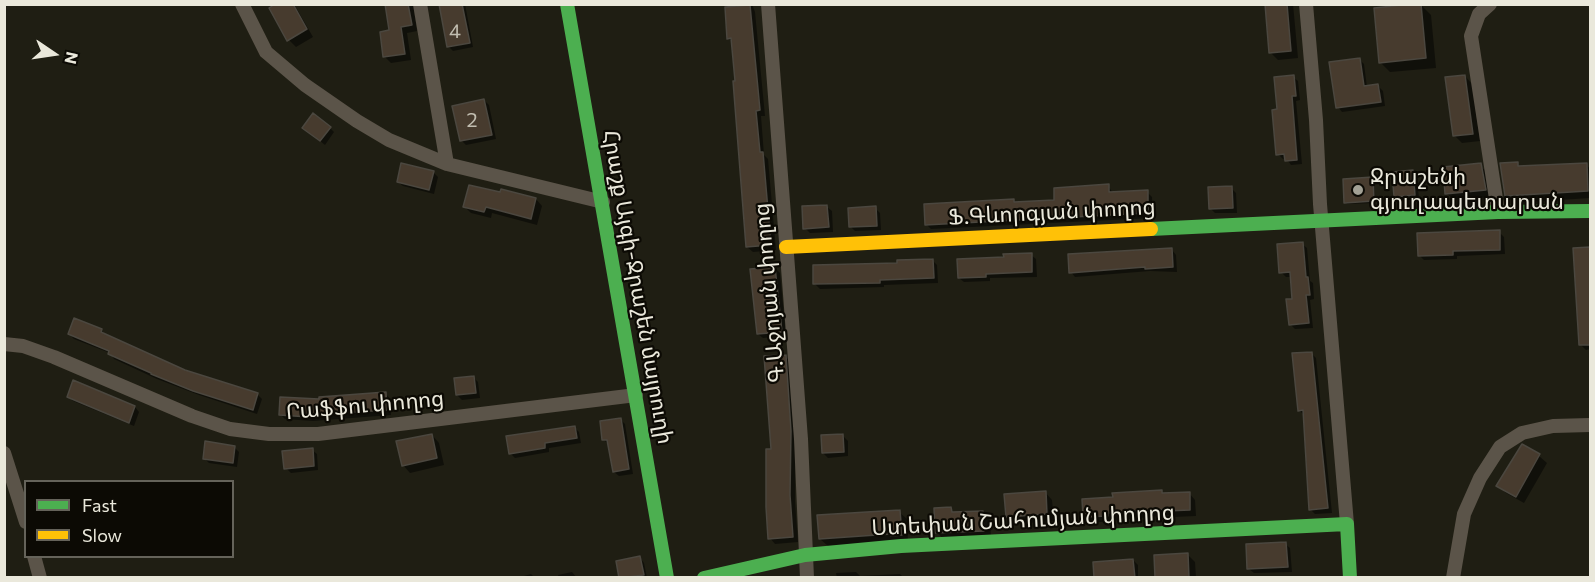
<!DOCTYPE html>
<meta charset="utf-8">
<style>
body{margin:0}
#map{position:relative;width:1595px;height:582px;overflow:hidden;background:#1f1e13;font-family:Commissioner,sans-serif}
canvas{display:block}
.frame{position:absolute;inset:0;border:6px solid #eae8db;pointer-events:none}
.legend{position:absolute;left:24px;top:480px;width:210px;height:78px;box-sizing:border-box;background:#0c0a04;border:2px solid #65635a;margin:0;padding:8px 10px;list-style:none;font-size:18px;color:#eae8db}
.legend li{display:flex;align-items:center;gap:12px;height:30px}
.legend b{width:30px;border:2px solid #65635a}
.north{position:absolute;left:24px;top:24px;width:60px;height:60px;-webkit-text-stroke:4px #0c0a04;paint-order:stroke;rotate:103deg;font-size:16px;font-weight:700;line-height:24px;text-align:center;color:#eae8db}
.north::after{content:'';display:block;margin:auto;width:21px;height:27px;background:#eae8db;clip-path:polygon(50% 0,100% 100%,50% 72%,0 100%)}
</style>
<div id="map">
<canvas width="1595" height="582"></canvas>
<div class="frame"></div>
<ul class="legend">
<li><b style="height:8px;background:#4caf50"></b>Fast</li>
<li><b style="height:8px;background:#ffc107"></b>Slow</li>
</ul>
<div class="north">N</div>
</div>
<script>
const g = document.querySelector('canvas').getContext('2d');
g.lineJoin = 'round';
function fillPath(path, color) {
  g.fillStyle = color;
  g.fill(path, 'evenodd');
}
function toPath(rows) {
  const path = new Path2D();
  for (const r of rows) {
    path.moveTo(r[0], r[1]);
    for (let i = 2; i < r.length; i += 2) path.lineTo(r[i], r[i + 1]);
  }
  return path;
}
function strokePath(path, color, width, dash) {
  g.strokeStyle = color;
  g.lineWidth = width;
  g.lineCap = dash ? 'butt' : 'round';
  g.setLineDash(dash || []);
  g.stroke(path);
}
function label(font, color, halo, rows, align = 'center') {
  g.font = font + ' Commissioner,"Noto Sans Armenian",sans-serif';
  g.lineWidth = 4.5;
  g.setLineDash([]);
  g.textBaseline = 'middle';
  g.strokeStyle = halo;
  g.fillStyle = color;
  for (const [text, x, y, turn = 0] of rows) {
    g.save();
    g.translate(x, y);
    g.rotate((+turn || 0) * Math.PI / 180);
    g.textAlign = isNaN(turn) ? turn : align;
    if (halo) g.strokeText(text, 0, 0);
    g.fillText(text, 0, 0);
    g.restore();
  }
}
const shadow = toPath([
 [278,4,294,4,313,37,296,47,289,40],
 [386,4,413,4,417,31,407,33,411,60,391,63,385,57,391,32],
 [440,4,465,4,473,47,453,51,449,47],
 [725,4,752,4,755,12,765,116,761,116,764,155,768,159,776,250,753,252,747,247,733,43,729,38],
 [1266,4,1293,4,1298,58,1278,60,1271,53],
 [1421,5,1431,15,1436,68,1390,72,1380,62],
 [1359,59,1364,64,1367,87,1378,86,1383,91,1385,106,1342,112,1338,107],
 [1465,76,1472,84,1480,141,1462,143,1455,136],
 [1293,77,1298,81,1300,100,1296,101,1302,164,1291,165,1286,158,1283,159,1278,154,1278,111],
 [484,100,489,105,496,139,466,145,461,140],
 [330,128,334,132,325,145,309,132],
 [1517,164,1521,168,1586,164,1590,169,1590,198,1514,203,1506,195],
 [1480,166,1488,173,1492,197,1454,200,1446,193],
 [433,172,438,177,434,194,403,186,398,182],
 [1412,172,1417,177,1419,199,1400,201,1395,196],
 [1372,179,1374,181,1375,203,1347,204,1345,202],
 [1108,186,1113,193,1147,192,1152,197,1153,218,931,229,926,224,1014,201,1017,204,1056,201],
 [1231,188,1236,193,1237,213,1215,213,1210,208],
 [502,191,536,199,542,206,537,225,492,213,491,218,471,213,465,207,501,194],
 [827,207,832,211,833,232,810,233,805,228],
 [875,208,880,213,881,230,855,231,850,226],
 [1499,232,1504,237,1505,254,1457,256,1457,259,1424,260,1419,255],
 [1302,244,1307,248,1310,281,1313,283,1314,299,1310,300,1313,328,1295,329,1290,324,1294,300,1291,277,1286,277,1281,272],
 [1590,249,1590,349,1586,350,1581,345,1575,250],
 [1172,250,1176,255,1177,272,1150,271,1075,277,1071,272],
 [1031,255,1036,259,1037,277,990,278,990,281,964,282,959,278,1005,258],
 [932,260,937,265,938,283,884,285,884,287,820,289,815,284,899,265],
 [775,268,780,273,786,336,763,338,758,334],
 [101,330,106,335,185,371,257,394,262,399,257,414,199,395,157,379,114,359,110,353,74,339,69,334],
 [1311,353,1316,358,1332,513,1315,514,1310,509,1304,415,1299,410],
 [785,356,791,362,795,437,795,502,798,542,775,544,770,538,772,450],
 [474,378,478,382,480,398,462,400,457,395],
 [386,394,390,399,391,415,313,421,285,419,280,414,321,401],
 [68,397,135,407,139,412,134,426,73,401],
 [621,420,625,424,633,474,619,476,614,472,608,444,604,440],
 [574,427,579,432,581,443,549,448,549,452,515,458,510,453],
 [432,435,439,443,444,465,410,473,403,465],
 [843,436,848,441,848,456,828,458,823,453],
 [1522,445,1539,456,1547,463,1524,503,1506,493,1498,486],
 [234,447,239,452,237,467,209,463,204,458],
 [312,450,317,454,318,470,291,473,286,468],
 [1161,491,1164,494,1189,493,1195,500,1196,516,1173,517,1170,515,1091,523,1085,517,1114,499],
 [1045,492,1052,500,1054,521,1015,524,1008,516],
 [951,509,956,514,983,513,990,520,991,538,944,539,936,532],
 [899,512,907,519,908,542,828,546,820,539],
 [1285,544,1290,548,1292,572,1254,573,1249,569],
 [1188,555,1195,562,1196,578,1157,578],
 [640,558,644,563,647,578,620,578],
 [1133,560,1138,565,1138,578,1096,578],
 [572,572,577,578,559,578,558,575],
 [856,572,860,576,900,574,904,578,837,578,836,573],
 [531,574,535,578,517,578]
]);
const building = toPath([
 [275,4,293,4,307,29,287,41,269,8,275,4],
 [385,4,408,4,412,25,401,27,405,54,383,57,380,32,389,30,385,4],
 [439,4,462,4,470,43,447,47,439,4],
 [1265,4,1287,4,1291,51,1269,53,1265,4],
 [1411,4,1421,4,1426,58,1379,63,1374,8,1411,4],
 [750,5,760,110,756,111,760,152,763,152,771,245,746,247,733,81,735,81,731,38,727,39,725,7,750,5],
 [1360,58,1364,86,1378,84,1381,102,1336,108,1329,62,1360,58],
 [1294,75,1296,96,1292,96,1297,160,1285,161,1284,154,1276,155,1272,110,1277,109,1274,77,1294,75],
 [1465,75,1473,134,1453,136,1445,77,1465,75],
 [484,99,492,135,460,141,452,106,484,99],
 [313,113,331,127,320,141,302,128,313,113],
 [1518,162,1518,166,1587,163,1588,191,1505,196,1500,163,1518,162],
 [401,163,434,171,429,190,397,182,401,163],
 [1481,163,1486,190,1445,194,1443,167,1481,163],
 [1413,170,1415,195,1394,197,1392,172,1413,170],
 [1373,177,1374,201,1344,203,1343,179,1373,177],
 [1109,184,1109,192,1148,190,1148,213,925,225,924,204,1014,199,1014,202,1054,200,1054,188,1109,184],
 [469,185,500,192,501,189,536,198,531,219,486,207,484,212,463,207,469,185],
 [1232,186,1233,208,1209,209,1208,187,1232,186],
 [827,205,829,227,803,229,802,206,827,205],
 [876,206,877,226,849,227,848,208,876,206],
 [1500,230,1500,250,1453,251,1453,255,1418,256,1417,233,1500,230],
 [1303,242,1306,277,1308,277,1310,295,1306,295,1309,323,1289,325,1286,299,1292,299,1290,272,1279,273,1277,244,1303,242],
 [1590,247,1590,345,1579,345,1573,248,1590,247],
 [1172,248,1173,267,1145,269,1145,267,1069,273,1068,254,1172,248],
 [1032,253,1032,272,986,274,986,277,958,278,957,259,1004,257,1003,254,1032,253],
 [933,259,934,278,880,280,880,283,813,284,813,265,897,263,897,260,933,259],
 [775,267,782,332,757,334,750,269,775,267],
 [74,318,102,329,101,332,185,370,258,393,253,410,193,391,151,374,151,373,108,354,109,351,68,334,74,318],
 [1312,352,1328,508,1309,510,1303,410,1298,411,1292,353,1312,352],
 [786,355,791,431,790,495,793,537,768,539,766,507,766,449,771,449,764,356,786,355],
 [474,376,476,393,456,395,454,378,474,376],
 [73,380,135,406,129,423,67,397,73,380],
 [386,392,387,410,309,415,309,417,279,415,280,397,319,399,319,397,386,392],
 [621,418,629,469,613,472,607,440,602,440,600,421,621,418],
 [575,426,577,438,545,443,545,448,509,454,506,436,575,426],
 [432,434,437,458,402,466,396,441,432,434],
 [843,434,844,452,822,453,821,435,843,434],
 [205,441,235,446,233,463,203,459,205,441],
 [1522,444,1540,454,1516,497,1496,486,1522,444],
 [313,448,314,466,284,469,282,451,313,448],
 [1162,490,1162,493,1190,492,1190,510,1165,511,1165,509,1108,513,1108,516,1083,517,1082,499,1113,497,1112,493,1162,490],
 [1046,491,1047,514,1006,517,1004,494,1046,491],
 [951,507,952,512,983,511,984,531,935,533,934,508,951,507],
 [900,510,902,535,891,536,891,534,819,539,817,515,900,510],
 [1286,542,1288,567,1247,569,1246,544,1286,542],
 [1188,553,1189,578,1155,578,1154,555,1188,553],
 [640,556,644,575,619,578,616,561,640,556],
 [1133,559,1135,578,1094,578,1093,562,1133,559]
]);
const street = toPath([
 [242,4,266,52,305,85,357,121,389,140,447,164,603,202],
 [420,4,447,164],
 [768,4,801,439,807,578],
 [1306,4,1316,120,1320,204,1347,524],
 [1490,4,1479,14,1471,36,1498,212],
 [4,344,23,346,54,357,192,416,230,429,269,434,318,434,636,395],
 [4,453,26,522],
 [34,556,40,578],
 [1453,578,1464,514,1480,478,1500,447,1522,433,1553,426,1590,425]
]);
const fast = toPath([
 [567,4,667,578],
 [1151,229,1498,212,1590,211],
 [704,578,805,555,901,546,1347,524,1350,578]
]);
const slow = toPath([
 [786,247,1151,229]
]);
const markers = [
 [1358,190,6,"#a3a195"]
];
const numberNames = [
 ["4",455,31],
 ["2",472,120]
];
const poiNames = [
 ["Ջրաշենի",1370,177],
 ["գյուղապետարան",1370,202]
];
const streetNames = [
 ["Ֆ.Գևորգյան փողոց",1052,212,-3],
 ["Հրաշք Այգի-Ջրաշեն մայրուղի",638,287,80],
 ["Գ.Աջոյան փողոց",769,293,-95],
 ["Րաֆֆու փողոց",365,405,-5],
 ["Ստեփան Շահումյան փողոց",1023,520,-3]
];
fillPath(shadow, '#0007');
fillPath(building, '#473b2e');
strokePath(building, '#4b473f', 1.5);
strokePath(street, '#5b5449', 14);
strokePath(fast, '#4caf50', 14);
strokePath(slow, '#ffc107', 14);
for (const [x, y, r, color] of markers) {
  const dot = new Path2D();
  dot.arc(x, y, r, 0, 2 * Math.PI);
  g.fillStyle = color;
  g.fill(dot);
  strokePath(dot, '#0c0a04', 2);
}
label('20px', '#c1bdb0', null, numberNames);
label('22px', '#eae8db', '#0c0a04', poiNames, 'left');
label('22px', '#eae8db', '#0c0a04', streetNames);
</script>
